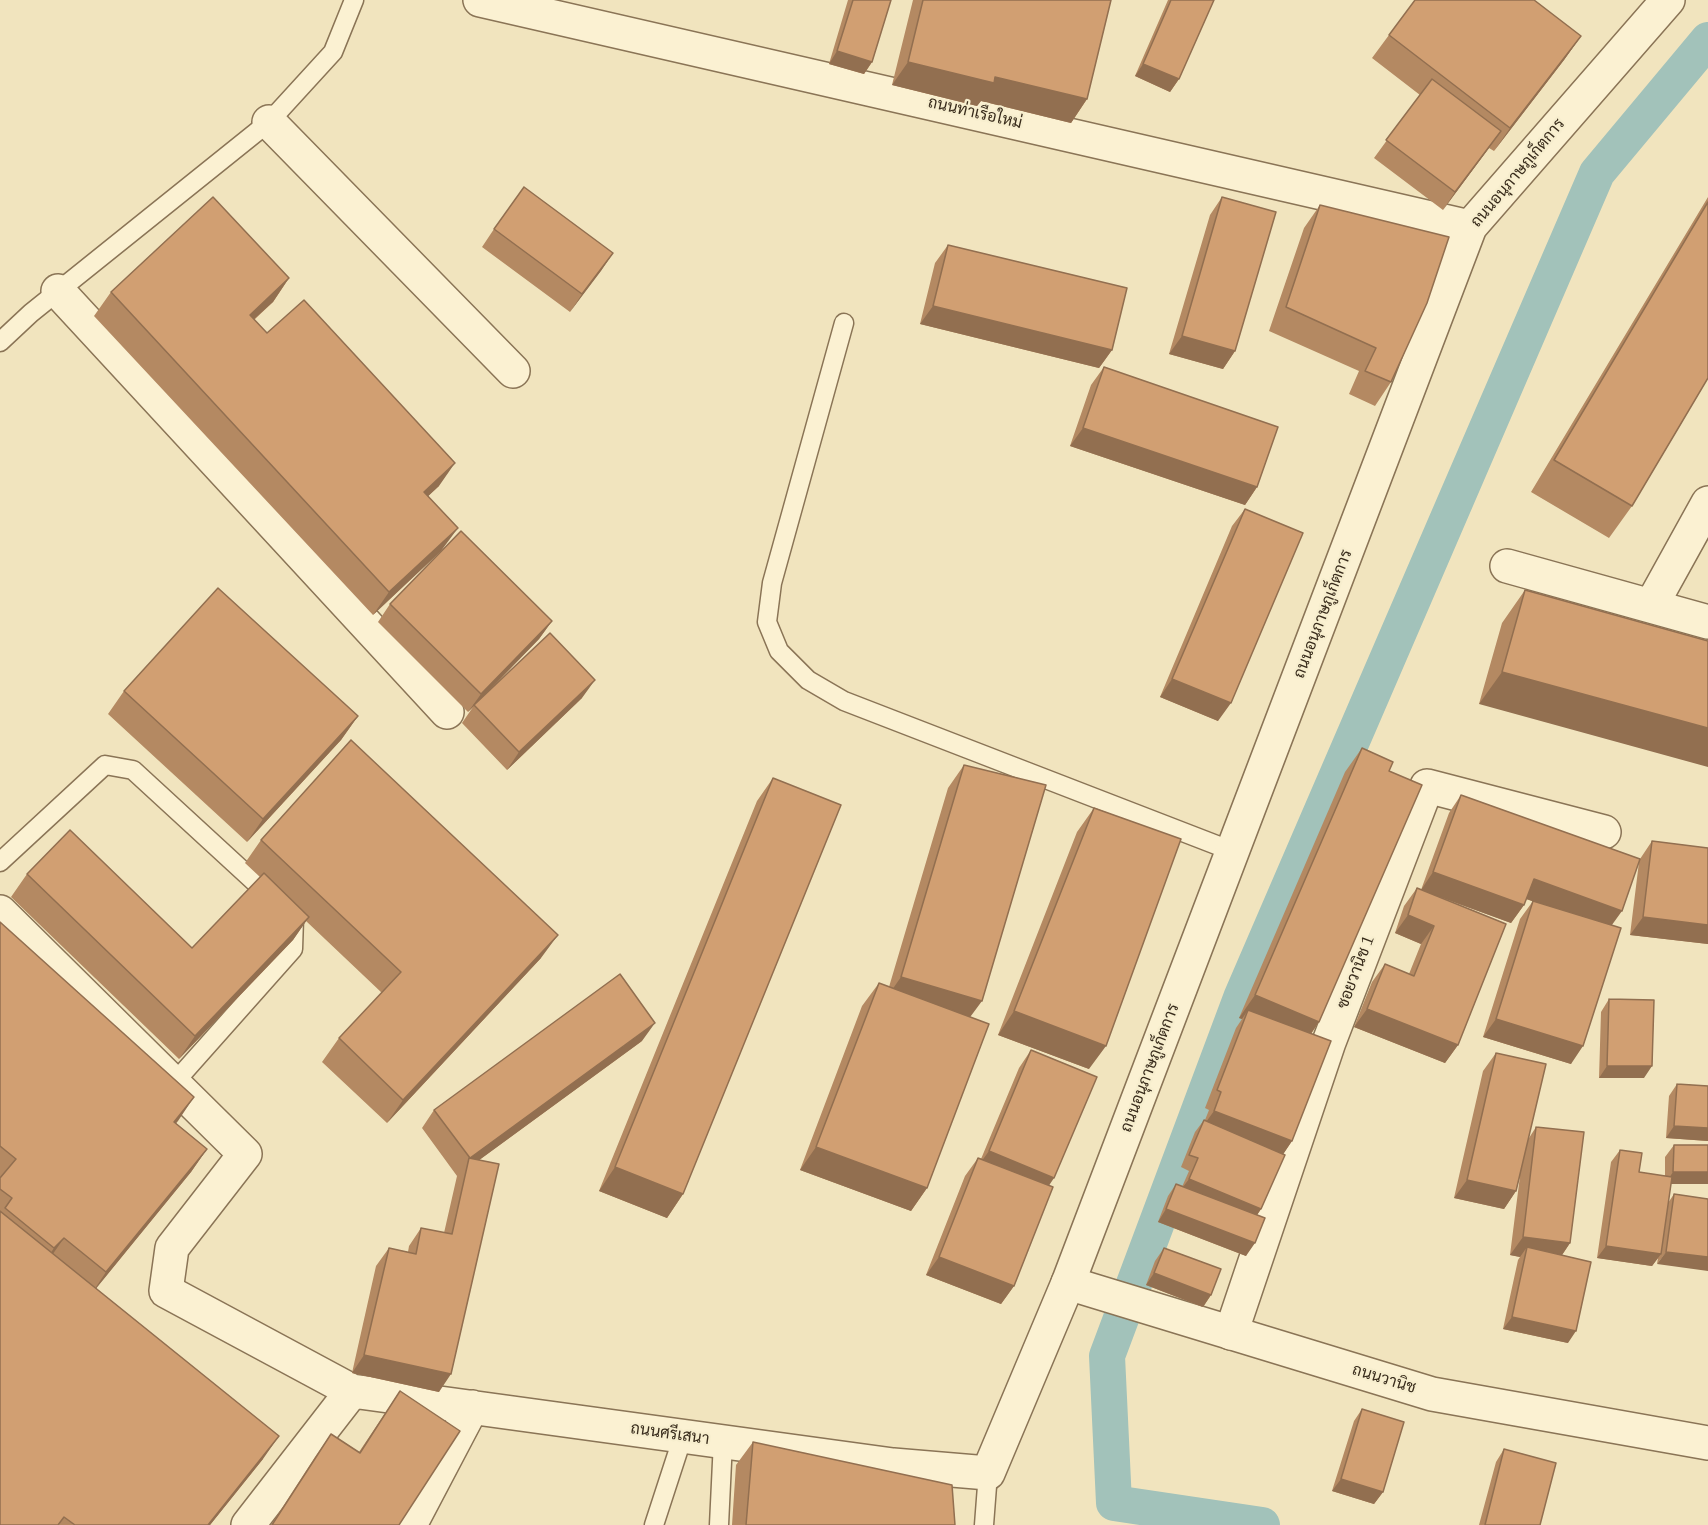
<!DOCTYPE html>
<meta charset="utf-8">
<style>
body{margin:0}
canvas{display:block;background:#f1e4be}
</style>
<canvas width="1708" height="1525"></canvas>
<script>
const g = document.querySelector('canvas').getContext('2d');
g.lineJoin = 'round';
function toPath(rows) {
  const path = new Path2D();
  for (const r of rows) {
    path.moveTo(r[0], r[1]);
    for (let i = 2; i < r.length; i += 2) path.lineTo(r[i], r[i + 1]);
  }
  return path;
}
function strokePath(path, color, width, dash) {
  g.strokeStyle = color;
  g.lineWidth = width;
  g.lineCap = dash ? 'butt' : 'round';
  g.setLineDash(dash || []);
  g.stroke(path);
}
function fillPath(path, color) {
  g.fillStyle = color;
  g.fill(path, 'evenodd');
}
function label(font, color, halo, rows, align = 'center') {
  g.font = font + ' "IBM Plex Serif",Sarabun,serif';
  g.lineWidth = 4.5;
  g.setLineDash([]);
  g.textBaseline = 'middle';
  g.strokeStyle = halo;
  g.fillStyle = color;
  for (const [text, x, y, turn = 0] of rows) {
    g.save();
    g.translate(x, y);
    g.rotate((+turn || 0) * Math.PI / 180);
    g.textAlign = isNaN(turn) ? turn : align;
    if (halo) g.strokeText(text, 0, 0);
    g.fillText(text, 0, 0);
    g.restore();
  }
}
const canal = toPath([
 [1262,1525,1114,1503,1107,1356,1241,998,1597,173,1708,40]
]);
const service = toPath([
 [844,323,772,583,767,622,779,651,808,680,844,701,1232,851],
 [0,342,31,313,269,122,333,52,354,0],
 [0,862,105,765,133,770,294,918,293,949,174,1083],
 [654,1525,683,1436],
 [719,1525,723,1441],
 [984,1525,988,1473]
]);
const minor = toPath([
 [480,0,1470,227],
 [269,122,513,371],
 [58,291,447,712],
 [1507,566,1708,622],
 [1651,606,1708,503],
 [0,912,245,1154,172,1248,166,1291,352,1391,893,1465,988,1473,1068,1283],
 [1231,1333,1329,1042,1427,786,1604,832],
 [248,1525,352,1391],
 [410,1525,472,1407]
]);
const tertiary = toPath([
 [1668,0,1470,227,1068,1283,1432,1394,1708,1443]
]);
const wall = toPath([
 [848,0,891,0,872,62,864,74,829,64],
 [913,0,1111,0,1087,99,1071,123,981,101,977,106,892,85],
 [1168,0,1214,0,1179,79,1170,92,1135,76],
 [1389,35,1581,36,1564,60,1494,151,1489,148,1443,210,1374,158,1420,95,1372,58],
 [1222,197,1235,351,1223,369,1169,354,1210,215],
 [1708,197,1708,378,1632,506,1609,538,1531,492],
 [1320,205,1391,382,1375,406,1349,394,1359,371,1269,331,1304,228],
 [494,229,613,253,570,312,482,247],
 [948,245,1112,350,1099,368,920,324,935,263],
 [289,278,273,302,254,320,267,333,439,486,428,496,441,551,373,615,94,316,111,292],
 [1104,367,1257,487,1245,505,1070,446,1091,385],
 [1245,509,1218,721,1160,697,1232,526],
 [1525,590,1708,641,1479,704,1502,623],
 [390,604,552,621,539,639,483,697,582,698,507,770,462,723,473,707,468,712,378,622],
 [124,691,358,716,341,740,247,842,108,714],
 [1362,748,1389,771,1319,1022,1311,1034,1292,1141,1283,1154,1261,1209,1257,1215,1246,1256,1158,1222,1168,1196,1176,1184,1182,1187,1189,1171,1181,1167,1195,1132,1204,1120,1205,1120,1209,1110,1205,1108,1236,1028,1242,1019,1239,1018,1345,772],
 [964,765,970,1017,927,1188,911,1211,800,1170,862,1006,879,983,889,987,948,788],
 [773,778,683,1194,667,1218,599,1191,757,801],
 [1461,795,1640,859,1652,841,1708,848,1708,944,1630,935,1639,862,1611,925,1571,1064,1483,1037,1520,919,1533,901,1535,902,1526,899,1524,905,1511,923,1423,891,1506,924,1458,1045,1445,1063,1354,1027,1372,982,1385,964,1409,974,1421,944,1395,933,1404,906,1417,888,1421,890,1449,813],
 [1094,808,1089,1069,998,1035,1077,832],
 [261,840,541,958,387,1123,322,1062,339,1038,382,993,306,921,293,940,179,1059,11,897,27,874,192,948,260,877,245,863],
 [0,922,176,1123,207,1149,191,1172,96,1288,263,1459,210,1525,0,1525],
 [1609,999,1644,1078,1599,1078,1601,1012],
 [642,1041,479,1160,439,1392,352,1373,376,1266,389,1248,408,1252,409,1246,421,1228,444,1233,457,1176,422,1128,434,1110],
 [1031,1050,1049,1186,1014,1286,1001,1304,926,1275,965,1176,978,1158,981,1159,1019,1068],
 [1496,1053,1529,1138,1536,1127,1570,1243,1562,1255,1568,1343,1503,1329,1518,1260,1520,1257,1510,1255,1520,1176,1516,1191,1504,1209,1454,1198,1483,1071],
 [1677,1084,1708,1086,1708,1141,1666,1138,1669,1096],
 [1674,1145,1708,1145,1671,1184,1668,1203,1674,1194,1708,1199,1657,1264,1658,1258,1652,1266,1597,1258,1611,1162,1620,1150,1639,1172,1665,1176,1665,1157],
 [1164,1248,1211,1295,1203,1307,1146,1285,1155,1261],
 [400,1391,399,1525,271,1525,315,1457,331,1434,359,1452],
 [1362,1409,1383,1492,1374,1504,1332,1491,1354,1421],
 [753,1442,955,1525,732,1525,736,1465],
 [1504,1449,1540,1525,1479,1525,1496,1462]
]);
const shadedWall = toPath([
 [1581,36,1564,60,1494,151,1510,128],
 [837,51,872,62,864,74,829,64],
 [908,62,995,77,1087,99,1071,123,981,101,977,106,892,85],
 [1143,64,1179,79,1170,92,1135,76],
 [1501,131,1488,149,1443,210,1455,192],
 [613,253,601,271,570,312,582,294],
 [289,278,273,302,233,338,250,315],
 [933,306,1112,350,1099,368,920,324],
 [1182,336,1235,351,1223,369,1169,354],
 [1083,428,1257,487,1245,505,1070,446],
 [455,463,439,486,408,515,424,492],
 [458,528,441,551,373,615,389,592],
 [552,621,539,639,468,712,481,694],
 [1502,672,1708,728,1708,767,1479,704],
 [1172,679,1231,703,1218,721,1160,697],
 [595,680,582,698,507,770,519,752],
 [358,716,341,740,247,842,263,819],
 [1433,872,1524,905,1511,923,1421,890],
 [1534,879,1622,911,1609,929,1521,897],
 [1408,915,1434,926,1421,944,1395,933],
 [309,917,293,940,179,1059,195,1036],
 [1643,917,1708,925,1708,944,1630,935],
 [558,935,541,958,387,1123,403,1100],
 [901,977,982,1001,965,1024,885,1000],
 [1255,995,1319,1022,1303,1045,1248,1010,1242,1019,1239,1018],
 [1367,1009,1458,1045,1445,1063,1354,1027],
 [1014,1011,1106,1046,1089,1069,998,1035],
 [1496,1019,1583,1046,1571,1064,1483,1037],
 [655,1023,642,1041,467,1169,470,1158],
 [1607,1066,1652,1066,1644,1078,1599,1078],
 [194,1097,178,1121,158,1145,174,1122],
 [1214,1111,1292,1141,1280,1159,1201,1129],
 [1674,1126,1708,1128,1708,1141,1666,1138],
 [816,1147,927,1188,911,1211,800,1170],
 [207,1149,191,1172,90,1296,106,1272],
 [989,1151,1054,1178,1042,1196,976,1169],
 [615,1167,683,1194,667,1218,599,1191],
 [1673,1172,1708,1172,1708,1184,1665,1184],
 [1189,1179,1261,1209,1253,1221,1180,1191],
 [1467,1180,1516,1191,1504,1209,1454,1198],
 [1166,1209,1255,1243,1246,1256,1158,1222],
 [1523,1237,1570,1243,1558,1261,1527,1247,1520,1257,1510,1255],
 [64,1238,48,1261,38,1272,54,1248],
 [1606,1246,1661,1254,1652,1266,1597,1258],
 [1666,1252,1708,1257,1708,1271,1657,1264],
 [939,1257,1014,1286,1001,1304,926,1275],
 [1154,1273,1211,1295,1203,1307,1146,1285],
 [1512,1317,1576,1331,1568,1343,1503,1329],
 [364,1355,451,1374,439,1392,352,1373],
 [279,1436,263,1459,210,1525,208,1525],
 [1341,1479,1383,1492,1374,1504,1332,1491]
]);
const building = toPath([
 [853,0,891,0,872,62,837,51,853,0],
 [923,0,1111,0,1087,99,995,77,994,83,908,62,923,0],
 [1171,0,1214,0,1179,79,1143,64,1171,0],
 [1415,0,1534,0,1581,36,1510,128,1389,35,1415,0],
 [1432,79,1501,131,1455,192,1386,140,1432,79],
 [524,187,613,253,582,294,494,229,524,187],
 [213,197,289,278,250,315,267,333,304,300,455,463,424,492,458,528,389,592,111,292,213,197],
 [1222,197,1276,212,1235,351,1182,336,1222,197],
 [1708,202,1708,378,1632,506,1554,460,1708,202],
 [1320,205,1449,237,1427,303,1391,382,1365,371,1376,348,1286,307,1320,205],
 [948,245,1127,288,1112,350,933,306,948,245],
 [1104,367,1278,427,1257,487,1083,428,1104,367],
 [1245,509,1303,533,1231,703,1172,679,1245,509],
 [461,531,552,621,481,694,390,604,461,531],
 [218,588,358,716,263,819,124,691,218,588],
 [1525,590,1708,641,1708,728,1502,672,1525,590],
 [550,633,595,680,519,752,474,705,550,633],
 [351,740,558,935,403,1100,339,1038,401,972,261,840,351,740],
 [1362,748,1393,762,1389,771,1422,785,1319,1022,1255,995,1362,748],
 [964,765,1046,785,982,1001,901,977,964,765],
 [773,778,841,805,683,1194,615,1167,773,778],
 [1461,795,1640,859,1622,911,1534,879,1524,905,1433,872,1461,795],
 [1094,808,1181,839,1106,1046,1014,1011,1094,808],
 [70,830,192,948,264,873,309,917,195,1036,27,874,70,830],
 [1652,841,1708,848,1708,925,1643,917,1652,841],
 [1417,888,1506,924,1458,1045,1367,1009,1385,964,1414,976,1434,926,1408,915,1417,888],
 [1533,901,1621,928,1583,1046,1496,1019,1533,901],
 [0,922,194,1097,174,1122,207,1149,106,1272,64,1238,54,1248,5,1208,12,1198,0,1189,0,1178,16,1159,0,1146,0,922],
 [620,974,655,1023,470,1158,434,1110,620,974],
 [879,983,989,1024,927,1188,816,1147,879,983],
 [1609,999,1654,1000,1652,1066,1607,1066,1609,999],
 [1248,1010,1331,1041,1292,1141,1214,1111,1221,1092,1217,1090,1248,1010],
 [1031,1050,1097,1077,1054,1178,989,1151,1031,1050],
 [1496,1053,1546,1064,1516,1191,1467,1180,1496,1053],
 [1677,1084,1708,1086,1708,1128,1674,1126,1677,1084],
 [1204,1120,1285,1155,1261,1209,1189,1179,1198,1158,1189,1155,1204,1120],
 [1536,1127,1584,1132,1570,1243,1523,1237,1536,1127],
 [1674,1145,1708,1145,1708,1172,1673,1172,1674,1145],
 [1620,1150,1642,1153,1639,1172,1672,1177,1661,1254,1606,1246,1620,1150],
 [469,1158,499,1164,451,1374,364,1355,389,1248,416,1254,421,1228,452,1234,469,1158],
 [978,1158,1053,1187,1014,1286,939,1257,978,1158],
 [1176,1184,1265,1218,1255,1243,1166,1209,1176,1184],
 [1674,1194,1708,1199,1708,1257,1666,1252,1674,1194],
 [0,1211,279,1436,208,1525,75,1525,64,1517,58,1525,0,1525,0,1211],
 [1527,1247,1591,1262,1576,1331,1512,1317,1527,1247],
 [1164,1248,1221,1269,1211,1295,1154,1273,1164,1248],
 [400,1391,460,1431,399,1525,272,1525,331,1434,360,1453,400,1391],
 [1362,1409,1404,1422,1383,1492,1341,1479,1362,1409],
 [753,1442,952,1485,955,1525,746,1525,753,1442],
 [1504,1449,1556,1463,1540,1525,1485,1525,1504,1449]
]);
const streetNames = [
 ["ถนนท่าเรือใหม่",975,113,13],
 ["ถนนอนุภาษภูเก็ตการ",1518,173,-50],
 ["ถนนอนุภาษภูเก็ตการ",1323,614,-69],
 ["ซอยวานิช 1",1356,972,-69],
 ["ถนนอนุภาษภูเก็ตการ",1150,1068,-69],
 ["ถนนวานิช",1384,1379,17],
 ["ถนนศรีเสนา",670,1434,8]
];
strokePath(canal, '#a2c2ba', 36);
strokePath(service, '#8a7456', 21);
strokePath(minor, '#8a7456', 36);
strokePath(tertiary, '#8a7456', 36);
strokePath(service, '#fbf1d2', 18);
strokePath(minor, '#fbf1d2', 33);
strokePath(tertiary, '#fbf1d2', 33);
fillPath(wall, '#b48962');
fillPath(shadedWall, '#926f50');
fillPath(building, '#d19f72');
strokePath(building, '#926f50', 1.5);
label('16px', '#382b1b', '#f7eece', streetNames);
</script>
